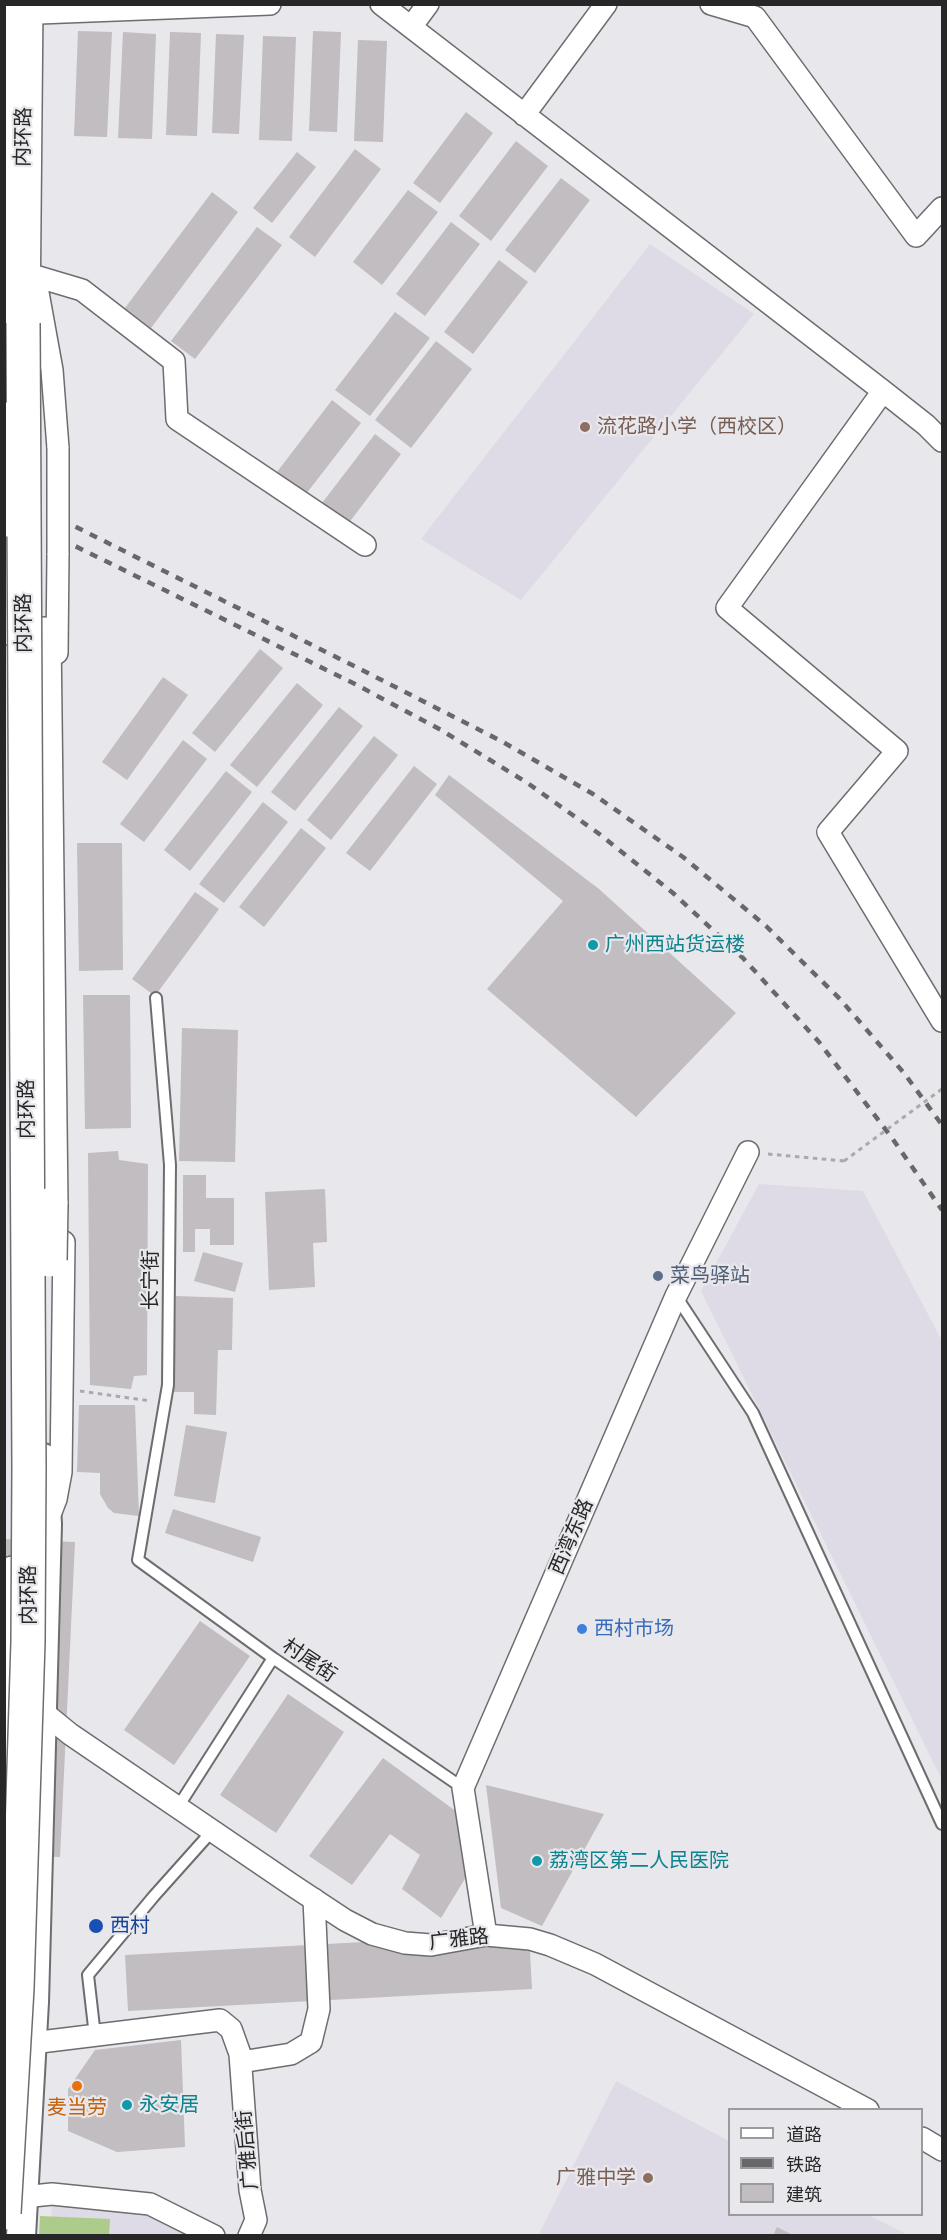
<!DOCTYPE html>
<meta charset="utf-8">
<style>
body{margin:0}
#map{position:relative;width:947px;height:2240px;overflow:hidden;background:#e8e7eb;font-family:"Fira Sans","Noto Sans SC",sans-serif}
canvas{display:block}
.frame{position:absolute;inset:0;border:6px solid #272728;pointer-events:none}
.legend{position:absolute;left:728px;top:2108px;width:195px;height:108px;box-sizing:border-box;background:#e8e7eb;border:2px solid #9b9a9d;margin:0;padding:8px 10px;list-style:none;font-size:18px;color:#272728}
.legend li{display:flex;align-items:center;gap:12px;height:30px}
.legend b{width:30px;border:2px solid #9b9a9d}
</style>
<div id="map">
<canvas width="947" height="2240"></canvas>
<div class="frame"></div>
<ul class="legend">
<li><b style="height:8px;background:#fff"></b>道路</li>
<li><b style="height:8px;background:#68686a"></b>铁路</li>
<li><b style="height:16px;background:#c1bdc0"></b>建筑</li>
</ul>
</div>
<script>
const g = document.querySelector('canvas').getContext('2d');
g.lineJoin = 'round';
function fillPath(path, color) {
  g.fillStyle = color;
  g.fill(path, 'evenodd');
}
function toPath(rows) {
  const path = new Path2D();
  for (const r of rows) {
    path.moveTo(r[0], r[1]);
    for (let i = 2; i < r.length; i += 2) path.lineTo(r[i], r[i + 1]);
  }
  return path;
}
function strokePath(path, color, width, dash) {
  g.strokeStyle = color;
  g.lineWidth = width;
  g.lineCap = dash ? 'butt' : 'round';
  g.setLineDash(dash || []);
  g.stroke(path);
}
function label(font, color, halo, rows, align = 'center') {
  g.font = font + ' "Fira Sans","Noto Sans SC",sans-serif';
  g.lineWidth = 4.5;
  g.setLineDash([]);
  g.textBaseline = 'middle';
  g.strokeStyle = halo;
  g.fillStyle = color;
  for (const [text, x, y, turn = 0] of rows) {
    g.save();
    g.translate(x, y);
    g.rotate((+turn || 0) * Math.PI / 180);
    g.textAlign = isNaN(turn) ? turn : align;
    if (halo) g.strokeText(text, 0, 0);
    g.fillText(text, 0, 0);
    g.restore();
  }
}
const built = toPath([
 [650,244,754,314,521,600,421,539],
 [759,1184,863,1191,942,1341,942,1780,701,1291],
 [616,2081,729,2141,730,2214,868,2215,908,2235,538,2236],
 [52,2194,150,2204,213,2236,51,2236]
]);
const green = toPath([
 [40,2216,110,2219,109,2235,39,2235]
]);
const building = toPath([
 [78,31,112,32,107,137,74,136],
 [313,31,341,32,337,132,309,131],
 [123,32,156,34,152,139,118,138],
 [170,32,201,33,197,136,166,135],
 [216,34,244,35,239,134,212,133],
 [263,36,296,37,292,141,259,140],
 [358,40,387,41,383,142,354,141],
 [466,112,493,133,440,203,413,183],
 [516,141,548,166,491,241,459,216],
 [355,149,381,169,315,257,289,237],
 [297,152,316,167,272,223,253,208],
 [561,178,590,200,535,273,505,250],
 [408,190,438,212,382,285,353,262],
 [212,192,238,212,151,328,125,308],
 [451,222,480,244,425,316,396,294],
 [257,227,282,245,195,359,171,341],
 [499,260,528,282,473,354,444,332],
 [395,312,430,338,370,416,335,390],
 [436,341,472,369,411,448,375,420],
 [332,400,361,423,306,494,277,472],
 [375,434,401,454,348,524,322,503],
 [260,649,283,668,215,752,192,733],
 [163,677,188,695,127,780,102,762],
 [297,683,323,705,257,787,230,765],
 [339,707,363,726,295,811,271,792],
 [374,736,398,755,331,840,307,820],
 [183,740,207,759,144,842,120,824],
 [414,766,437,784,370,871,346,853],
 [226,771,252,792,190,871,164,850],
 [449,775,599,889,736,1013,636,1117,487,989,563,901,435,795],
 [263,802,288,822,224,903,199,884],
 [301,828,326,848,264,927,239,907],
 [77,843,122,843,123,970,79,971],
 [195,892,219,909,155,996,132,979],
 [83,995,130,995,131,1128,85,1129],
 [182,1028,238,1030,235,1162,179,1161],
 [118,1151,119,1160,148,1164,147,1375,134,1376,131,1389,90,1385,88,1153],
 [183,1175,206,1175,206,1198,234,1198,234,1245,210,1245,210,1229,195,1229,195,1252,183,1252],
 [325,1189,327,1242,313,1243,315,1287,269,1290,265,1192],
 [203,1252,243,1263,235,1292,194,1281],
 [176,1296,233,1298,232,1350,218,1350,216,1415,194,1414,194,1392,173,1392],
 [79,1405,135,1405,139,1516,114,1513,108,1508,100,1494,100,1473,77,1472],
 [186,1425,227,1432,215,1503,174,1496],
 [173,1509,261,1537,253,1562,165,1533],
 [4,1539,75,1542,60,1857,4,1855],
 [200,1621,250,1656,174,1765,124,1730],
 [288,1694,344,1732,276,1833,220,1795],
 [383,1758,457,1812,466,1877,441,1918,402,1889,420,1855,390,1834,352,1885,309,1856],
 [486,1785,604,1814,542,1926,501,1908],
 [529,1933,532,1989,128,2011,125,1955],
 [181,2040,185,2147,117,2152,68,2131,68,2089,95,2050],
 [777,2227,795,2236,773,2236]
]);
const path = toPath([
 [768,1154,844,1161],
 [80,1391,151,1401]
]);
const lane = toPath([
 [156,998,170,1165,168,1385,138,1560,273,1658,463,1788],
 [676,1296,753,1413,942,1824],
 [178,1807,273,1658],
 [95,2036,88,1975,154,1896,213,1830]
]);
const street = toPath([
 [381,4,883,391,926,425,942,441],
 [711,4,755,17,916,236,942,208],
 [39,13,270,4],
 [411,27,428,4],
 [524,115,606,4],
 [883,391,727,608,897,751,828,832,942,1021],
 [58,448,52,370,35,276,82,290,174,361,177,419,365,545],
 [57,653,58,553],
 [51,1512,56,1499,61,1472,64,1242],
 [43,1712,70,1734,292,1885,345,1920,372,1934,405,1943,431,1945,486,1935,530,1939,550,1945,595,1964,868,2110],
 [486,1935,463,1788,676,1296,748,1152],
 [32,2043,220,2020,231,2029,240,2054,250,2190,256,2220,249,2236],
 [241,2062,291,2054,311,2042,319,2009,314,1899],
 [922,2138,942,2150],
 [23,2197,52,2194,150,2204,214,2236]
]);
const secondary = toPath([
 [21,2236,34,2002,47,1524,43,1458]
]);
const primary = toPath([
 [6,419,10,6],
 [7,520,8,628],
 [8,1758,13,1573]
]);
const highway = toPath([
 [23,323,26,4],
 [44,634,51,1204]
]);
const rail = toPath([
 [4,491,362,670,503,742,593,794,683,857,766,926,840,999,904,1073,942,1125],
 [4,511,355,684,441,730,526,782,598,833,673,893,743,958,819,1042,892,1138,942,1210]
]);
const pathBridge = toPath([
 [844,1161,942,1089]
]);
const streetBridge = toPath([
 [58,448,58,553]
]);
const primaryBridge = toPath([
 [6,419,7,520]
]);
const highwayBridge = toPath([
 [50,1260,51,1204],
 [4,2213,17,1988,28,1642,29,1467,23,323]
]);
const markers = [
 [585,427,6,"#8d6e63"],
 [593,945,6,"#0f9aa8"],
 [658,1276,6,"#5c6f8a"],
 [582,1629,6,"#3f7fe0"],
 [537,1861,6,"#0f9aa8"],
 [96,1926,8,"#1a4fb4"],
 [77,2086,6,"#e8710a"],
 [127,2105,6,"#0f9aa8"],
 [648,2178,6,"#8d6e63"]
];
const streetNames = [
 ["内环路",24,137,-89],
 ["内环路",24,623,-90],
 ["内环路",27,1109,-90],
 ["长宁街",151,1280,-90],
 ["西湾东路",572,1537,-67],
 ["内环路",29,1595,-90],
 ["村尾街",309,1661,34],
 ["广雅路",459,1940,-6],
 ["广雅后街",248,2150,-95]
];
const educationNames = [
 ["流花路小学（西校区）",597,427],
 ["广雅中学",636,2178,"right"]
];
const cultureNames = [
 ["广州西站货运楼",605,945],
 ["荔湾区第二人民医院",549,1861],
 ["永安居",139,2105]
];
const serviceNames = [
 ["菜鸟驿站",670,1276]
];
const shopNames = [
 ["西村市场",594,1629]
];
const transitNames = [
 ["西村",110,1926]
];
const foodNames = [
 ["麦当劳",77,2108]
];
fillPath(built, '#dedbe6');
fillPath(green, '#adcc8b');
fillPath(building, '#c1bdc0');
strokePath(lane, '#6d6c6f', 14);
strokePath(street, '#6d6c6f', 24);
strokePath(secondary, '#6d6c6f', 32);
strokePath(primary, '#6d6c6f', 36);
strokePath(highway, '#6d6c6f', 36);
strokePath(path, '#aaa9ac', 3, [4.5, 4.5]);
strokePath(lane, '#fff', 10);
strokePath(street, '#fff', 21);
strokePath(secondary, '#fff', 28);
strokePath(primary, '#fff', 33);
strokePath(highway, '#fff', 33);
strokePath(rail, '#68686a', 4.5, [8, 8]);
strokePath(streetBridge, '#6d6c6f', 24, []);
strokePath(primaryBridge, '#6d6c6f', 36, []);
strokePath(highwayBridge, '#6d6c6f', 36, []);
strokePath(pathBridge, '#aaa9ac', 3, [4.5, 4.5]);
strokePath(streetBridge, '#fff', 21);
strokePath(primaryBridge, '#fff', 33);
strokePath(highwayBridge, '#fff', 33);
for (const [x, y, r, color] of markers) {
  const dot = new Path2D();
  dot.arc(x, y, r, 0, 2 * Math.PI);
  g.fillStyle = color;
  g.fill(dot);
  strokePath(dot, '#e8e7eb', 2);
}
label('20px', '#272728', '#e8e7eb', streetNames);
label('20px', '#785e54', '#e8e7eb', educationNames, 'left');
label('20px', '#0d838f', '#e8e7eb', cultureNames, 'left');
label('20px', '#4e5e75', '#e8e7eb', serviceNames, 'left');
label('20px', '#366cbe', '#e8e7eb', shopNames, 'left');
label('20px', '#164399', '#e8e7eb', transitNames, 'left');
label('20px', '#c56008', '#e8e7eb', foodNames);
</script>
